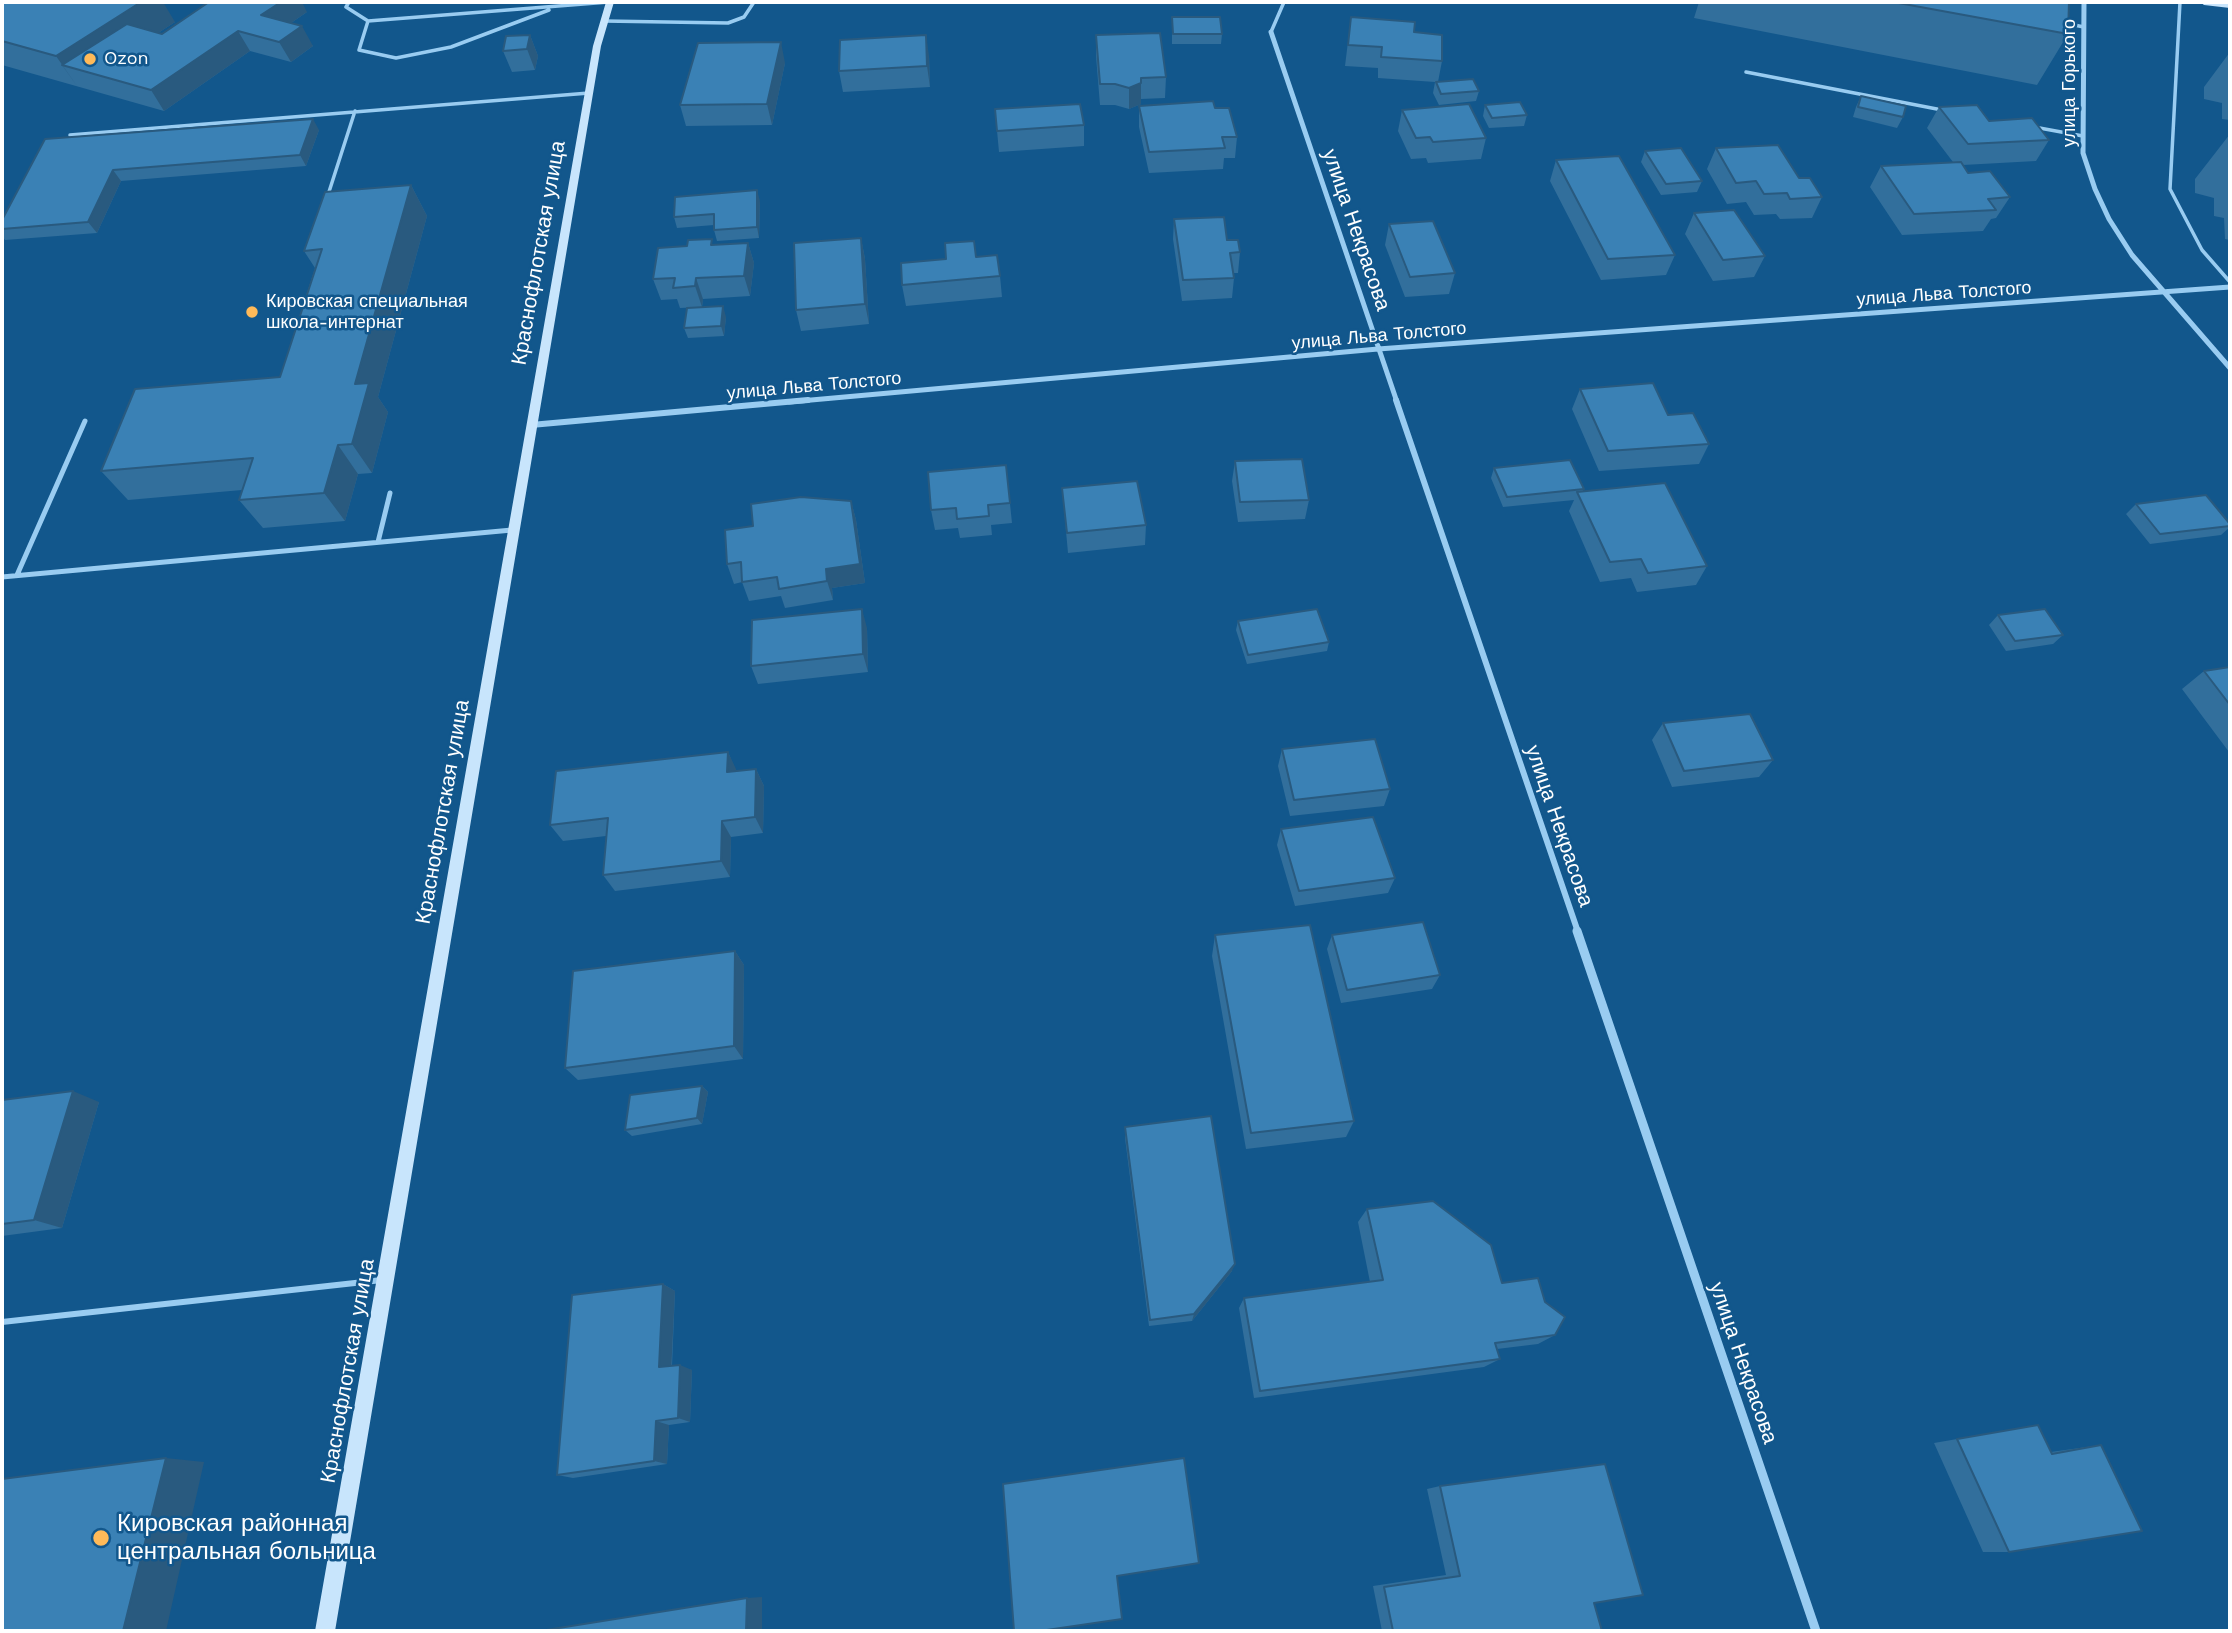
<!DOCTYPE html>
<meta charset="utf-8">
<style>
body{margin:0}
#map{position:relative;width:2232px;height:1633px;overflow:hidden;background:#12578c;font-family:"Work Sans",sans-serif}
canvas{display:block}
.frame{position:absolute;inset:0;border:4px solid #fff;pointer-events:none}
</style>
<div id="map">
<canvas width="2232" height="1633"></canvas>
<div class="frame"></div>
</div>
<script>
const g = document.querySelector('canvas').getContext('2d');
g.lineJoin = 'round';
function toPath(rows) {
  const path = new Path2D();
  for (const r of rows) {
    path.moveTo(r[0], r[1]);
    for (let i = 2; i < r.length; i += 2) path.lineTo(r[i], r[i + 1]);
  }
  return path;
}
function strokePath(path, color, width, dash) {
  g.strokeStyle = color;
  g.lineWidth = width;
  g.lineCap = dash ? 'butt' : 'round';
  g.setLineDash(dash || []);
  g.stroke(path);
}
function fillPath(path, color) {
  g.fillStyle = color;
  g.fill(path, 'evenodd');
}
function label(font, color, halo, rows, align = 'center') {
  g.font = font + ' "Work Sans",sans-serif';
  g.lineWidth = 5;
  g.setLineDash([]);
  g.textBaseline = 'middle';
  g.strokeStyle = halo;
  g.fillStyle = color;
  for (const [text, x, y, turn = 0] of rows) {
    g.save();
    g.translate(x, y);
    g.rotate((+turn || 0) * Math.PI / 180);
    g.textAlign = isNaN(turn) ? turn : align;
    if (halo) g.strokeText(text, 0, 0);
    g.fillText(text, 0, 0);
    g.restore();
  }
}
const laneFar2 = toPath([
 [349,2,346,7,368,21,609,2],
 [2180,2,2170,189,2202,250,2230,282],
 [368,21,359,50,396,58,451,47,549,10],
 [604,21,728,23,744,17,754,2],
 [2064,23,2084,27],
 [1271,32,1284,2],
 [1746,72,1942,110],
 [2034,127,2083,136],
 [70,135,589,93],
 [327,198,355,111]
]);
const laneFar1 = toPath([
 [378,542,390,493],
 [17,575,85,421],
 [2,577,512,530]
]);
const lane = toPath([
 [2,1322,382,1280]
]);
const streetFar2 = toPath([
 [2084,2,2083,153,2095,189,2109,219,2132,255,2230,368],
 [1271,32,1397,402],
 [789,402,1378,349,2230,287]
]);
const streetFar1 = toPath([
 [1396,400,1578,932],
 [531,425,808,400]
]);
const street = toPath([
 [1577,931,1816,1631]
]);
const secondary = toPath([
 [606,2,614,2,601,46,335,1631,315,1631,593,46,606,2],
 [2200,2,2230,3,2230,8,2204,5,2200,2]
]);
const wall = toPath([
 [2,2,175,22,158,33,162,34,307,12,291,23,313,46,291,62,250,51,164,111,2,65],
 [1699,2,2069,2,2068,34,2037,85,1694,18],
 [1172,17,1222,34,1221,44,1172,44],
 [1351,17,1414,32,1442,61,1438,82,1479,91,1476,101,1439,105,1433,93,1435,82,1378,78,1378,68,1345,66],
 [530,35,538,56,535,70,512,72,503,51],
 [1096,35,1166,77,1165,98,1141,99,1141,104,1129,109,1115,105,1100,105,1096,56],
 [2230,52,2230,120,2222,119,2222,103,2204,99,2204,87],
 [929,56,930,87,843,92,839,71],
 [785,63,772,125,686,126,680,105],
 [1861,96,1903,117,1897,128,1853,117,1856,107],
 [1485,105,1527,115,1524,126,1489,128,1483,116],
 [1139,106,1215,108,1237,137,1235,158,1224,158,1223,169,1149,173,1139,127],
 [1939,107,1989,121,2049,140,2036,161,1963,165,1968,173,2010,197,1996,218,1991,219,1983,231,1902,235,1870,187,1881,166,1953,162,1927,128],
 [995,109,1084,125,1084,146,999,152],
 [1402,110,1486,138,1481,159,1428,163,1426,158,1411,159,1398,131],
 [319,130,306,166,121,181,97,233,5,240,2,236,2,220,45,139],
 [2230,134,2230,240,2225,239,2224,218,2214,216,2214,198,2195,193,2195,179],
 [1716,148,1799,178,1822,197,1812,218,1780,219,1776,214,1754,215,1746,202,1727,204,1707,169],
 [1645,151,1702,181,1697,192,1661,195,1641,162],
 [1556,160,1675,255,1666,275,1601,280,1550,181],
 [411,185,427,216,378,397,388,412,372,473,358,474,345,521,263,528,239,500,242,490,128,500,101,471,280,377,315,268,304,251],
 [760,201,759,238,717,241,714,230,714,225,677,228,674,217],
 [1694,213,1765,256,1754,277,1713,281,1685,234],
 [1174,219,1227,240,1240,252,1238,273,1233,273,1234,278,1232,298,1182,301,1173,239],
 [1389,224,1455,273,1449,294,1405,297,1385,245],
 [861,238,865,259,869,324,801,331,796,310],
 [748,243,754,263,750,296,703,299,702,307,680,308,677,299,661,300,653,279,713,245],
 [976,257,1000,276,1002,297,906,306,902,285],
 [726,317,724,336,688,338,684,328],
 [1580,389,1668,415,1709,444,1699,464,1599,471,1572,409],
 [1235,461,1309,500,1305,519,1238,522,1232,481],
 [1006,465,1012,523,991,525,992,535,960,538,958,528,935,530,931,510],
 [1494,468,1584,489,1583,491,1707,566,1696,585,1637,592,1631,578,1600,582,1569,511,1574,500,1503,507,1491,478],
 [1062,488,1146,525,1145,545,1068,553],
 [851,501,856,520,865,583,832,588,833,600,785,608,781,596,749,601,742,582,734,584,727,564,753,526],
 [2136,504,2230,524,2230,527,2221,535,2150,544,2126,514],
 [1998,615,2063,635,2053,644,2006,651,1989,625],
 [1238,621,1329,642,1327,651,1247,664,1236,630],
 [867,628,868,672,758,684,751,666],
 [2230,667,2230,752,2229,752,2182,689,2204,671],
 [1663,723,1773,760,1759,777,1672,787,1652,740],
 [1282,749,1390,789,1384,806,1290,816,1278,766],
 [728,752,736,771,756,769,764,786,763,833,731,837,730,877,615,891,603,875,606,836,563,841,550,825],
 [1281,829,1395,878,1388,893,1295,906,1277,845],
 [1215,935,1354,1121,1346,1137,1246,1149,1212,956],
 [1332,935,1440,975,1432,989,1341,1003,1327,949],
 [735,951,744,965,743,1059,578,1080,565,1068],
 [702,1086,708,1092,702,1124,632,1136,625,1130],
 [2,1100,99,1102,62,1228,2,1236],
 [1125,1127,1232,1271,1192,1321,1149,1326,1125,1138],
 [1367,1209,1502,1283,1555,1335,1538,1344,1497,1349,1500,1359,1484,1367,1254,1398,1239,1308,1244,1298,1370,1282,1358,1222],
 [663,1284,675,1291,672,1366,692,1370,690,1422,669,1425,667,1464,573,1478,557,1475],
 [2038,1425,2051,1452,2101,1445,2009,1552,1983,1552,1934,1443],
 [1440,1486,1594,1603,1602,1631,1382,1631,1373,1586,1446,1575,1427,1489]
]);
const shadedWall = toPath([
 [141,2,163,2,175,22,95,74,62,65,77,86,56,56],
 [281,2,302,2,307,12,272,36,261,15],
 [302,26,313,46,291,62,279,42],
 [238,31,250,51,164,111,151,90],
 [530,35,538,56,535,70,527,49],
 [926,35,929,56,930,87,927,66],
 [781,42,785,63,772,125,767,104],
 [1141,83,1141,104,1129,109,1129,88],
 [313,119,319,130,306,166,300,155],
 [113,170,121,181,97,233,88,222],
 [411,185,427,216,378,397,388,412,372,473,352,444,355,384],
 [757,190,760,201,759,238,757,227],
 [861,238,865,259,869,324,865,304],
 [748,243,754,263,750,296,744,276],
 [696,278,703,299,702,307,695,286],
 [723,306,726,317,724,336,721,326],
 [338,445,358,474,345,521,324,493],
 [851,501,856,520,865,583,832,588,833,600,827,581,826,569],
 [862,609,867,628,868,672,863,654],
 [728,752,736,769,736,789,727,772],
 [756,769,764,786,763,833,755,817],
 [722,821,731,837,730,877,721,861],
 [735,951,744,965,743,1059,734,1046],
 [702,1086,708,1092,702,1124,697,1118],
 [73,1091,99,1102,62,1228,34,1220],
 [1235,1264,1232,1271,1192,1321,1194,1314],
 [663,1284,675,1291,671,1373,659,1367],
 [680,1365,692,1370,690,1422,678,1418],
 [656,1421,669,1425,667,1464,654,1461],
 [166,1458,204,1462,166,1631,123,1631],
 [762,1597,762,1631,746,1631,747,1598]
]);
const building = toPath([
 [2,2,141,2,56,56,2,41,2,2],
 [209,2,281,2,261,15,302,26,279,42,238,31,151,90,62,65,127,24,162,34,209,2],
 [1893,2,2069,2,2068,34,1893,2],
 [1172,17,1220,17,1222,34,1173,34,1172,17],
 [1351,17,1415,22,1414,32,1442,35,1442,61,1381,57,1382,47,1348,45,1351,17],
 [1160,33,1166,77,1141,78,1141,83,1129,88,1115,84,1100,84,1096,35,1160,33],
 [530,35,527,49,503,51,506,36,530,35],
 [926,35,927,66,839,71,840,40,926,35],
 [781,42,767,104,680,105,698,43,781,42],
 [1473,79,1479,91,1441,94,1436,82,1473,79],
 [1861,96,1906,106,1903,117,1858,107,1861,96],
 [1213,101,1215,108,1229,108,1237,137,1222,137,1225,148,1149,152,1139,106,1213,101],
 [1520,102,1527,115,1492,118,1485,105,1520,102],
 [1080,104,1084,125,997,131,995,109,1080,104],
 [1469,104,1486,138,1433,142,1430,137,1416,138,1402,110,1469,104],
 [1977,105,1989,121,2032,118,2049,140,1968,144,1939,107,1977,105],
 [313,119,300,155,113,170,88,222,2,229,2,220,45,139,313,119],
 [1778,145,1799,178,1810,178,1822,197,1790,199,1787,193,1764,194,1756,181,1736,183,1716,148,1778,145],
 [1681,148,1702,181,1666,184,1645,151,1681,148],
 [1619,156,1675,255,1608,259,1556,160,1619,156],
 [1961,162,1968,173,1990,171,2010,197,1988,199,1996,210,1914,214,1881,166,1961,162],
 [411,185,355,384,369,383,352,444,338,445,324,493,239,500,253,458,101,471,135,389,280,377,322,249,304,251,325,192,411,185],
 [757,190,757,227,714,230,714,214,674,217,675,197,757,190],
 [1734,210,1765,256,1723,260,1694,213,1734,210],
 [1224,217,1227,240,1238,240,1240,252,1230,253,1234,278,1183,280,1174,219,1224,217],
 [1433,221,1455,273,1410,277,1389,224,1433,221],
 [861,238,865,304,796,310,794,243,861,238],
 [712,239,711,245,748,243,744,276,696,278,695,286,673,288,675,278,653,279,658,248,687,246,688,240,712,239],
 [974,241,976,257,997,255,1000,276,902,285,901,263,946,259,945,243,974,241],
 [723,306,721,326,684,328,687,308,723,306],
 [1653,383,1668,415,1693,413,1709,444,1608,451,1580,389,1653,383],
 [1302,459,1309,500,1240,502,1235,461,1302,459],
 [1570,460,1584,489,1507,497,1494,468,1570,460],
 [1006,465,1010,503,988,505,989,516,957,519,956,508,931,510,928,472,1006,465],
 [1137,481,1146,525,1067,533,1062,488,1137,481],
 [1665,483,1707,566,1648,573,1641,559,1610,562,1577,492,1665,483],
 [2206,495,2230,524,2230,526,2160,534,2136,504,2206,495],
 [801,497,851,501,860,564,826,569,827,581,779,589,777,577,742,582,741,562,727,564,725,530,753,526,751,504,801,497],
 [862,609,863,654,751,666,752,620,862,609],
 [1317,609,1329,642,1248,655,1238,621,1317,609],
 [2045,609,2063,635,2015,641,1998,615,2045,609],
 [2230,667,2230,705,2204,671,2230,667],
 [1750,714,1773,760,1684,771,1663,723,1750,714],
 [1375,739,1390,789,1294,800,1282,749,1375,739],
 [728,752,727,772,756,769,755,817,722,821,721,861,603,875,608,818,550,825,556,771,728,752],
 [1373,817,1395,878,1299,891,1281,829,1373,817],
 [1423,922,1440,975,1347,990,1332,935,1423,922],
 [1310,925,1354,1121,1251,1133,1215,935,1310,925],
 [735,951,734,1046,565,1068,573,971,735,951],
 [702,1086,697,1118,625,1130,630,1095,702,1086],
 [73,1091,34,1220,2,1224,2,1100,73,1091],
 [1211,1116,1235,1264,1194,1314,1150,1320,1125,1127,1211,1116],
 [1433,1201,1491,1245,1502,1283,1538,1278,1545,1302,1565,1317,1555,1335,1495,1343,1500,1359,1260,1391,1244,1298,1383,1280,1367,1209,1433,1201],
 [663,1284,659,1367,680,1365,678,1418,656,1421,654,1461,557,1475,572,1295,663,1284],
 [2038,1425,2052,1454,2101,1445,2142,1531,2009,1552,1957,1439,2038,1425],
 [166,1458,123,1631,2,1631,2,1479,166,1458],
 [1184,1458,1199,1563,1117,1576,1122,1619,1040,1631,1014,1631,1003,1484,1184,1458],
 [1605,1464,1643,1595,1594,1603,1602,1631,1393,1631,1384,1587,1460,1576,1440,1486,1605,1464],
 [747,1598,746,1631,540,1631,747,1598]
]);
const markers = [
 [90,59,7,"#ffba59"],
 [252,312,7,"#ffba59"],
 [101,1538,9,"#ffba59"]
];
const farPoinames = [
 ["Ozon",104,59],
 ["Кировская специальная",266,302],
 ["школа-интернат",266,323]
];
const farStreetnames = [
 ["улица Горького",2070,83,-90],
 ["улица Льва Толстого",1944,294,-4],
 ["улица Льва Толстого",1379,336,-5],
 ["улица Льва Толстого",814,386,-5]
];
const streetNames = [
 ["улица Некрасова",1356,230,71],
 ["Краснофлотская улица",539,253,-80],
 ["Краснофлотская улица",443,812,-80],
 ["улица Некрасова",1559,826,71],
 ["улица Некрасова",1743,1363,71],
 ["Краснофлотская улица",348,1371,-80]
];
const nearPoinames = [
 ["Кировская районная",117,1524],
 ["центральная больница",117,1552]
];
strokePath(laneFar2, '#99ccf1', 3.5);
strokePath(laneFar1, '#99ccf1', 5);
strokePath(lane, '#99ccf1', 6);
strokePath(streetFar2, '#99ccf1', 5);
strokePath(streetFar1, '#99ccf1', 6);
strokePath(street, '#99ccf1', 9);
fillPath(secondary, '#c8e5fc');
fillPath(wall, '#326f9c');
fillPath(shadedWall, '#295a7f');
fillPath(building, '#3a81b5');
strokePath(building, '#295a7f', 2);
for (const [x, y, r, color] of markers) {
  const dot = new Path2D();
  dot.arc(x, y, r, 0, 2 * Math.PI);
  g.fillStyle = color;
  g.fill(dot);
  strokePath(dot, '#12578c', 2.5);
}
label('18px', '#fff', '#12578c', farPoinames, 'left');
label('18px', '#fff', '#12578c', farStreetnames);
label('21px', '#fff', '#12578c', streetNames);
label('24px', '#fff', '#12578c', nearPoinames, 'left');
</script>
